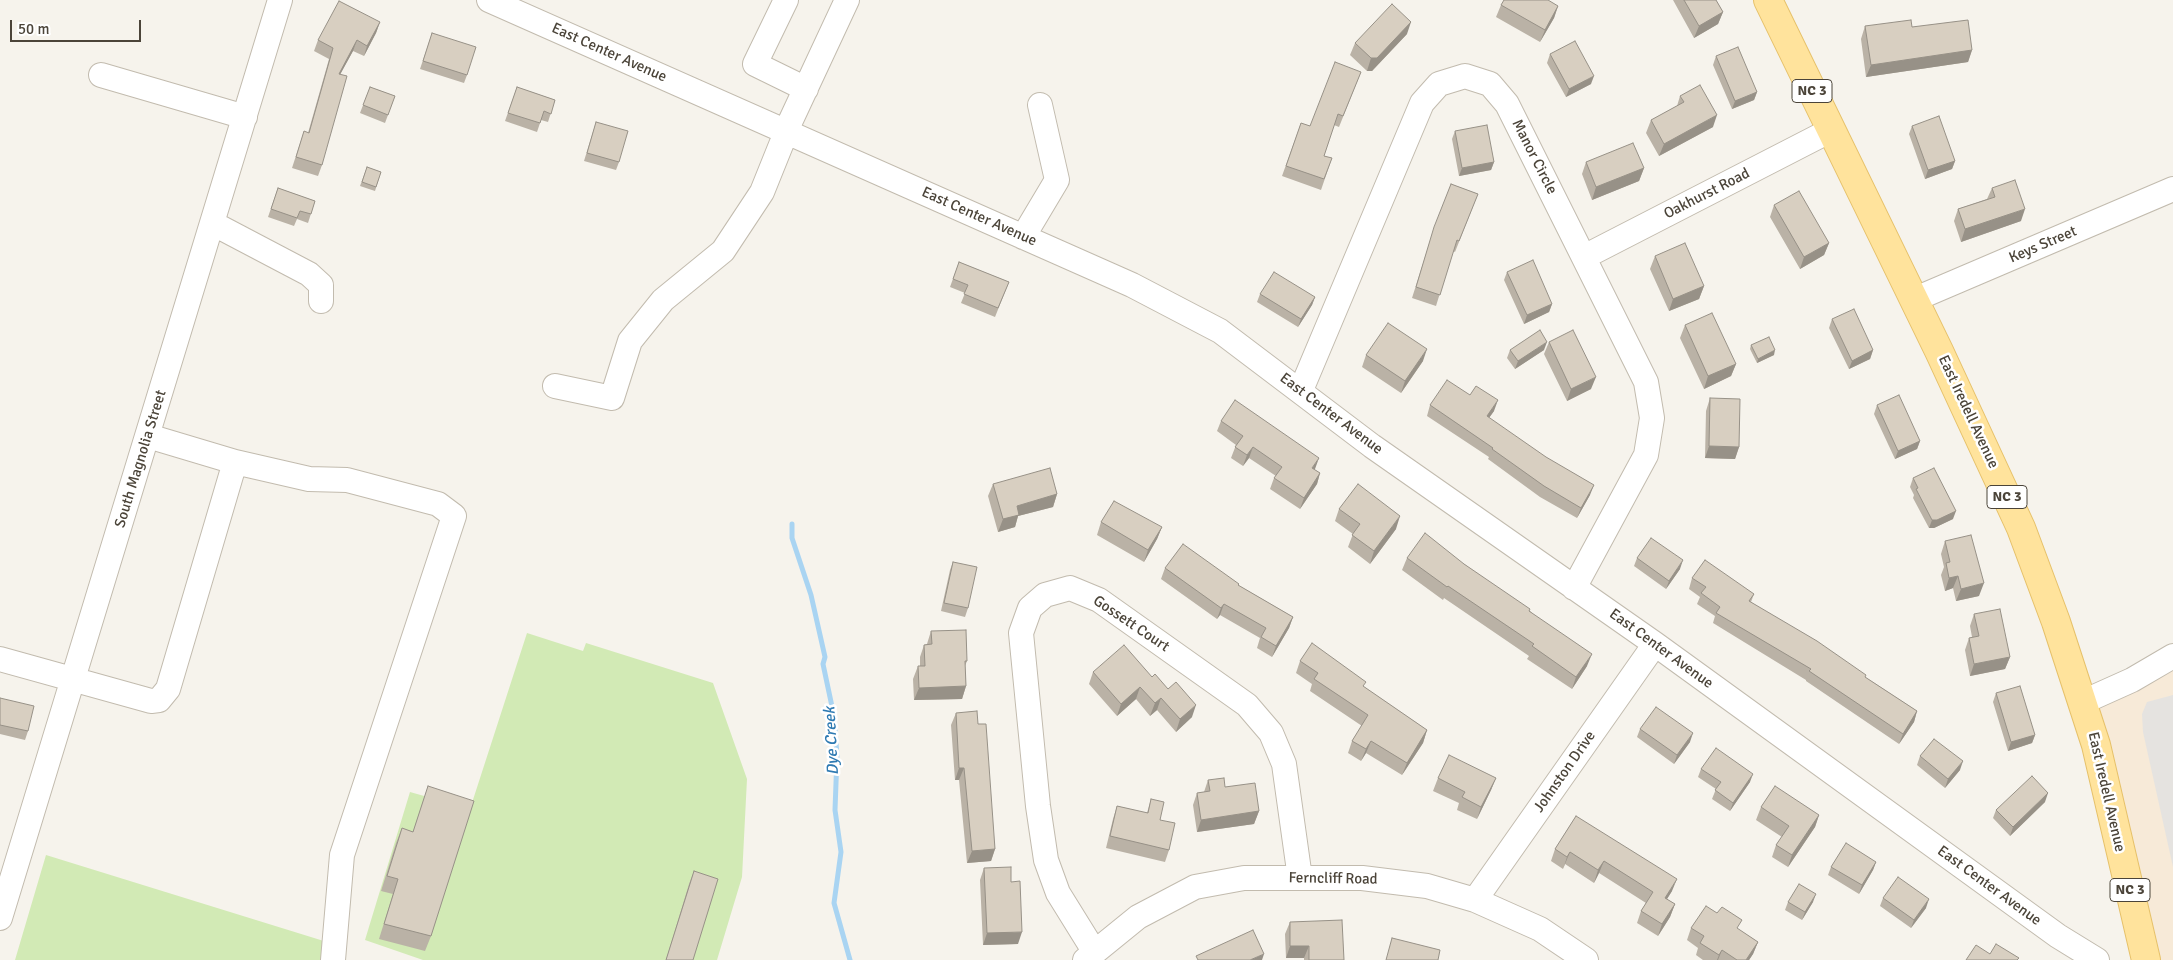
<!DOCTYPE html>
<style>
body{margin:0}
#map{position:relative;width:2173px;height:960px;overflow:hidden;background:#f6f3ec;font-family:Signika,sans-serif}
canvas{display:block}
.scale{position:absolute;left:10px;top:20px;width:131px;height:22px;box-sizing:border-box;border:2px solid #4b4439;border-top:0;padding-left:6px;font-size:15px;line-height:18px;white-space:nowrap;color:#4b4439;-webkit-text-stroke:4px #fff;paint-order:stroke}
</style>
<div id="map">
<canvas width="2173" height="960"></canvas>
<div class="scale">50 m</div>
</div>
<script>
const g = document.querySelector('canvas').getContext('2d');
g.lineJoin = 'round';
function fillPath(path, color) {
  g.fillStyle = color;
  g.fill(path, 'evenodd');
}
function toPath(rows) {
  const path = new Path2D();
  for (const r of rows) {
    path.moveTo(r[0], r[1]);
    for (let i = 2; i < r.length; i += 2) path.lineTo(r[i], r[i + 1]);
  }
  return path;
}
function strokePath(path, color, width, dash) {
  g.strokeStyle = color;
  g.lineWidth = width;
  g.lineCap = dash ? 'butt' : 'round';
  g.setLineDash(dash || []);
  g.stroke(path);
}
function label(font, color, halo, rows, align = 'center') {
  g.font = font + ' Signika,sans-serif';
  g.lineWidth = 5;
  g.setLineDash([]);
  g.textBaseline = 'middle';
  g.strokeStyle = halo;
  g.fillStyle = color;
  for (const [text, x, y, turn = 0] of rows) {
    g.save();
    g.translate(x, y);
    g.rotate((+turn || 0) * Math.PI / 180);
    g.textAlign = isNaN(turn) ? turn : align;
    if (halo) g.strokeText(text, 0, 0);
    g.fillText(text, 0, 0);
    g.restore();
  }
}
const commercial = toPath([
 [2173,656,2173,960,2146,960,2083,702]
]);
const green = toPath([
 [527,633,583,651,586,643,713,683,747,779,742,877,717,960,423,960,365,940,410,792,470,809],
 [46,855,327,942,322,960,15,960]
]);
const parking = toPath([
 [2173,695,2173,867,2143,732,2142,714,2147,702]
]);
const stream = toPath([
 [792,524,792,538,811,595,825,657,823,664,834,716,837,756,835,810,841,852,834,903,850,960]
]);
const minor = toPath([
 [489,0,1132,285,1220,331,1372,446,1655,644,2058,936,2097,960],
 [786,0,755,64,806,89],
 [101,75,245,117],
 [212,223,309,274,321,285,321,301],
 [1023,237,1057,180,1040,105],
 [1584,257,1831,130],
 [1913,300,2173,189],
 [555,386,612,398,630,341,663,300,723,251,762,192,791,120,847,0],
 [1301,390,1422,103,1439,84,1465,76,1490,84,1507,104,1646,382,1652,418,1646,455,1574,588],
 [235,462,309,479,347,480,438,504,454,516,342,855,333,960],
 [0,659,151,701,159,700,168,689,235,462,148,436],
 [2083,702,2132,680,2173,656],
 [1475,900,1655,644],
 [0,918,280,0],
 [1094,951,1058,893,1046,860,1038,806,1021,633,1030,608,1045,595,1070,588,1099,600,1247,705,1271,733,1284,764,1300,878],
 [1085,960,1138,917,1195,887,1244,878,1362,878,1427,886,1475,900,1540,929,1586,960]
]);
const major = toPath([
 [1768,0,1939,351,2021,528,2056,622,2096,745,2146,960]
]);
const wall = toPath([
 [1673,0,1716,0,1723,12,1718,24,1694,38],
 [1501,5,1558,6,1554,18,1540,42,1496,17],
 [380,22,376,33,364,56,353,51,340,74,322,165,318,176,292,168,304,131,308,133,329,59,314,51,318,40],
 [1865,26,1912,27,1972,50,1968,62,1866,77,1861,39],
 [432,33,467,75,464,83,420,69],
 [1407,34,1372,71,1367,71,1350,55,1355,43],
 [1550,54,1591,84,1566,97,1547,63],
 [1716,56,1757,92,1754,100,1732,109,1713,65],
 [1361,72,1339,127,1334,125,1324,156,1332,158,1321,190,1282,176,1301,123,1310,126],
 [370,87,395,96,385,123,360,113],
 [517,87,555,100,548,122,541,120,537,132,505,121],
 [1680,96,1713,127,1659,156,1646,133,1651,120,1677,106],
 [596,122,619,162,616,170,584,161],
 [1912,126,1955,161,1952,169,1925,179,1909,134],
 [1455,131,1494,162,1491,170,1459,176,1452,139],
 [1586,162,1644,168,1639,181,1592,200,1582,174],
 [367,167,381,172,375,191,360,186],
 [1451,184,1478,194,1455,252,1453,251,1436,306,1412,298,1431,238],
 [278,188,315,201,308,223,297,219,294,226,268,217],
 [1992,188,2021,221,1961,242,1954,221,1958,209,1987,199],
 [1774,205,1829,243,1824,255,1800,269,1770,217],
 [1655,256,1704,286,1699,299,1669,311,1650,269],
 [959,262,1009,282,995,317,961,303,965,293,950,287],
 [1507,272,1552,304,1549,312,1524,324,1504,280],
 [1260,294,1315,297,1312,305,1298,327,1257,302],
 [1832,319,1873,350,1870,359,1849,369,1829,328],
 [1685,325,1736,364,1731,376,1704,389,1680,338],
 [1549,342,1591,389,1567,401,1544,354],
 [1751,345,1774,355,1757,363,1750,349],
 [1510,350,1544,350,1515,369,1507,358],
 [1366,355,1423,361,1401,393,1362,367],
 [1470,395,1494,411,1489,418,1590,495,1577,518,1540,497,1488,459,1489,457,1427,416,1430,405],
 [1710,398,1739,447,1735,459,1705,458,1706,411],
 [1877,405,1920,441,1917,449,1895,459,1874,414],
 [1221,421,1314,469,1320,473,1317,484,1300,509,1270,489,1274,478,1276,476,1249,458,1243,466,1231,458,1236,445,1217,431],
 [1913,478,1953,519,1934,528,1929,528,1913,498,1914,495,1910,487],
 [993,484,1057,494,1053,507,1018,516,1015,527,998,532,988,496],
 [1339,509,1396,529,1370,564,1348,547,1353,534,1335,521],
 [1101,522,1162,527,1157,539,1144,562,1097,535],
 [1945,541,1979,596,1956,601,1953,588,1945,591,1941,575,1944,567,1941,554],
 [1407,558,1464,564,1530,611,1587,666,1572,689,1527,659,1529,656,1444,598,1443,600,1402,570],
 [1637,558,1680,569,1666,589,1634,566],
 [953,562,968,608,965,617,941,611,950,570],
 [1165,568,1238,585,1293,617,1289,628,1272,657,1257,648,1260,638,1220,615,1217,619,1161,579],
 [1692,578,1754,594,1751,602,1917,711,1914,722,1899,744,1806,681,1806,680,1713,623,1715,616,1697,604,1700,597,1689,589],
 [1974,614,2010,657,2005,669,1970,676,1965,650,1969,638,1972,637,1970,626],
 [931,631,967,661,965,666,966,686,962,699,914,700,913,679,918,666,920,666,920,657,924,645,927,644],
 [1300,661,1364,687,1427,730,1423,743,1402,775,1366,753,1361,761,1348,753,1352,741,1362,726,1310,691,1312,684,1296,673],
 [1093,672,1152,677,1192,717,1176,732,1157,710,1150,716,1136,699,1117,716,1089,684],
 [1996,693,2035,735,2032,743,2008,751,1993,702],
 [0,698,28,731,25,740,0,734],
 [956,713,978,724,995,849,991,861,967,863,959,780,955,780,951,725],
 [1640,729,1690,742,1674,764,1637,737],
 [1920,756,1960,770,1945,788,1917,765],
 [1701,769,1750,782,1730,811,1712,799,1716,789,1698,777],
 [1438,778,1496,778,1491,790,1477,819,1457,810,1459,803,1433,791],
 [1208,780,1259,811,1254,824,1197,832,1193,805,1197,793,1204,792],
 [428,786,431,936,425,951,379,939,393,894,381,891,396,843,402,828,413,832],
 [1151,799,1160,820,1169,850,1165,862,1106,848,1113,819,1117,806,1147,813],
 [2045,802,2010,836,1993,818,1996,810],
 [1761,807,1819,815,1815,827,1788,867,1772,857,1776,845,1782,837,1756,820],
 [1576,816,1672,891,1667,899,1675,904,1670,917,1658,936,1637,923,1641,911,1646,903,1599,873,1594,883,1565,864,1563,869,1551,861,1555,849],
 [1876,862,1873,870,1859,894,1828,875,1831,867],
 [984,868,1018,944,983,945,980,880],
 [694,871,693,960,666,960,689,884],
 [1883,898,1926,908,1911,928,1880,906],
 [1788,902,1813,902,1802,920,1785,910],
 [1290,922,1344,960,1304,960,1304,958,1286,958,1285,934],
 [1691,928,1738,929,1758,942,1753,954,1749,960,1703,960,1696,955,1698,948,1687,940]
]);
const shadedWall = toPath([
 [1558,6,1554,18,1540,42,1545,30],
 [1723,12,1718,24,1694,38,1699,26],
 [380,22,376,33,364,56,367,46],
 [1411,22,1407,34,1372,71,1367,71,1371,58],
 [357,40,353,51,335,84,339,74],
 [1972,50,1968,62,1866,77,1871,65],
 [1594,76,1591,84,1566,97,1569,89],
 [1757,92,1754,100,1732,109,1735,101],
 [1717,115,1713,127,1659,156,1664,144],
 [1955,161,1952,169,1925,179,1928,170],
 [1494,162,1491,170,1459,176,1462,168],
 [1644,168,1639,181,1592,200,1596,187],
 [2025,209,2021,221,1961,242,1965,229],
 [1829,243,1824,255,1800,269,1804,257],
 [1704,286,1699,299,1669,311,1673,299],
 [1315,297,1312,305,1298,327,1301,319],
 [1552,304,1549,312,1524,324,1527,315],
 [1547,342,1544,350,1515,369,1518,361],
 [1427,349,1423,361,1401,393,1405,381],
 [1775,350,1774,355,1757,363,1758,359],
 [1873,350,1870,359,1849,369,1852,361],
 [1736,364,1731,376,1704,389,1708,376],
 [1596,377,1591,389,1567,401,1571,389],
 [1498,400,1494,411,1483,426,1487,416],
 [1920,441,1917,449,1895,459,1898,451],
 [1709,446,1739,447,1735,459,1705,458],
 [1253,447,1249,458,1243,466,1247,455],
 [1319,458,1315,469,1308,478,1312,468],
 [1320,473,1317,484,1300,509,1304,498],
 [1594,485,1590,495,1577,518,1581,508],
 [1057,494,1053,507,1018,516,1015,527,998,532,1003,519,1017,506],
 [1956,511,1953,519,1934,528,1929,528,1932,520],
 [1400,516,1396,529,1370,564,1374,551],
 [1162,527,1157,539,1144,562,1148,550],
 [1683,560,1680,569,1666,589,1669,581],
 [1958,576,1953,588,1945,591,1949,578],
 [1984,583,1979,596,1956,601,1961,589],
 [1224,604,1220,615,1217,619,1221,608],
 [1293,617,1289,628,1272,657,1276,646],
 [1592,654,1587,666,1572,689,1576,677],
 [2010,657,2005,669,1970,676,1974,664],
 [966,686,962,699,914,700,919,688],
 [1140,687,1136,699,1117,716,1121,704],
 [1161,698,1157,710,1150,716,1155,703],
 [1196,705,1192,717,1176,732,1180,719],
 [1917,711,1914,722,1899,744,1903,734],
 [1427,730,1423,743,1402,775,1407,763],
 [1693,733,1690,742,1674,764,1677,755],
 [2035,735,2032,743,2008,751,2011,742],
 [1371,741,1366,753,1361,761,1366,749],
 [1963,761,1960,770,1945,788,1948,779],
 [959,768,964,768,959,780,955,780],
 [1753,774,1750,782,1730,811,1733,803],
 [1496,778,1491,790,1477,819,1481,807],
 [2048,793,2045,802,2010,836,2013,827],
 [1259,811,1254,824,1197,832,1201,820],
 [1819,815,1815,827,1788,867,1792,855],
 [995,849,991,861,967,863,972,851],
 [1570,852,1565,864,1563,869,1567,857],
 [1604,861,1599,873,1594,883,1598,870],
 [1876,862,1873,870,1859,894,1862,885],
 [1677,879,1672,891,1660,910,1665,898],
 [1816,894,1813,902,1802,920,1805,912],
 [1929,899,1926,908,1911,928,1914,920],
 [1675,904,1670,917,1658,936,1662,924],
 [1022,932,1018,944,983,945,987,933],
 [1758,942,1753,954,1749,960,1746,960],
 [1290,946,1309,946,1304,958,1286,958],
 [1722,950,1718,960,1717,960,1719,955],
 [1264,954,1262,960,1250,960]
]);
const building = toPath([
 [1504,0,1548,0,1558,6,1545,30,1501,5,1504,0],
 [1684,0,1716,0,1723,12,1699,26,1684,0],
 [339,1,380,22,367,46,357,40,339,74,347,76,322,165,296,157,304,131,309,133,333,48,318,40,339,1],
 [1392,4,1411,22,1377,58,1371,58,1355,43,1392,4],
 [1911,20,1912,27,1968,20,1972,50,1871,65,1865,26,1911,20],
 [432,33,476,47,467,75,423,61,432,33],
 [1575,41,1594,76,1569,89,1550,54,1575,41],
 [1738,47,1757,92,1735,101,1716,56,1738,47],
 [1335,62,1361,72,1343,116,1338,114,1324,156,1332,158,1324,179,1286,166,1301,123,1310,126,1335,62],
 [1700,85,1717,115,1664,144,1651,120,1684,102,1680,96,1700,85],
 [370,87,395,96,388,115,363,105,370,87],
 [517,87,555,100,551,114,544,111,540,123,508,113,517,87],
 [1939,116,1955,161,1928,170,1912,126,1939,116],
 [596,122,628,131,619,162,587,153,596,122],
 [1487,125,1494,162,1462,168,1455,131,1487,125],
 [1633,143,1644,168,1596,187,1586,162,1633,143],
 [367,167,381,172,376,187,362,182,367,167],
 [2015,180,2025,209,1965,229,1958,209,1995,197,1992,188,2015,180],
 [1451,184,1478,194,1459,241,1457,240,1440,295,1416,287,1434,227,1451,184],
 [278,188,315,201,311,214,300,211,297,218,271,209,278,188],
 [1799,191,1829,243,1804,257,1774,205,1799,191],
 [1685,243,1704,286,1673,299,1655,256,1685,243],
 [1533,260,1552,304,1527,315,1507,272,1533,260],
 [959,262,1009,282,998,308,964,294,968,285,953,279,959,262],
 [1274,272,1315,297,1301,319,1260,294,1274,272],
 [1854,309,1873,350,1852,361,1832,319,1854,309],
 [1712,313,1736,364,1708,376,1685,325,1712,313],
 [1388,323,1427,349,1405,381,1366,355,1388,323],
 [1540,330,1547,342,1518,361,1510,350,1540,330],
 [1573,330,1596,377,1571,389,1549,342,1573,330],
 [1769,337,1775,350,1758,359,1751,345,1769,337],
 [1447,380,1470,395,1476,386,1498,400,1487,416,1546,457,1594,485,1581,508,1544,486,1492,449,1493,448,1430,405,1447,380],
 [1899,395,1920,441,1898,451,1877,405,1899,395],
 [1710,398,1740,399,1739,447,1709,446,1710,398],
 [1235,400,1319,458,1312,468,1320,473,1304,498,1274,478,1282,467,1253,447,1247,455,1235,447,1243,436,1221,421,1235,400],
 [1050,468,1057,494,1017,506,1019,515,1003,519,993,484,1050,468],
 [1934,468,1956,511,1937,520,1932,520,1916,489,1918,488,1913,478,1934,468],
 [1358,484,1400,516,1374,551,1352,535,1360,524,1339,509,1358,484],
 [1114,501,1162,527,1148,550,1101,522,1114,501],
 [1425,533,1464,564,1530,609,1529,611,1592,654,1576,677,1532,646,1534,644,1448,586,1447,587,1407,558,1425,533],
 [1971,535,1984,583,1961,589,1958,576,1949,578,1946,563,1950,562,1945,541,1971,535],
 [1651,538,1683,560,1669,581,1637,558,1651,538],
 [1183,544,1239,584,1238,585,1293,617,1276,646,1261,637,1266,628,1224,604,1221,608,1165,568,1183,544],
 [1705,560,1754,594,1749,601,1817,641,1866,675,1865,677,1917,711,1903,734,1809,671,1811,669,1716,613,1720,607,1701,593,1706,587,1692,578,1705,560],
 [953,562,977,567,968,608,944,603,953,562],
 [2000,609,2010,657,1974,664,1969,638,1979,636,1974,614,2000,609],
 [966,630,967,661,965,661,966,686,919,688,918,666,925,666,924,645,932,644,931,631,966,630],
 [1312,643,1366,682,1363,686,1427,730,1407,763,1371,741,1366,749,1352,741,1368,715,1314,679,1318,673,1300,661,1312,643],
 [1124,645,1152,677,1155,674,1168,689,1176,682,1196,705,1180,719,1161,698,1155,703,1140,687,1121,704,1093,672,1124,645],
 [2020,686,2035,735,2011,742,1996,693,2020,686],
 [0,698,34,706,28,731,0,725,0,698],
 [1656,707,1693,733,1677,755,1640,729,1656,707],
 [977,711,978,724,986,724,995,849,972,851,964,768,959,768,956,713,977,711],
 [1934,739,1963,761,1948,779,1920,756,1934,739],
 [1716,748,1753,774,1733,803,1715,790,1721,782,1701,769,1716,748],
 [1449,755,1496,778,1481,807,1462,797,1465,792,1438,778,1449,755],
 [2032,776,2048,793,2013,827,1996,810,2032,776],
 [1224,778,1225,787,1255,783,1259,811,1201,820,1197,793,1210,791,1208,780,1224,778],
 [428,786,474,801,431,936,384,924,398,879,387,876,402,828,413,832,428,786],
 [1775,786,1819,815,1792,855,1776,845,1789,826,1761,807,1775,786],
 [1151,799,1164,802,1160,820,1175,823,1169,850,1110,836,1117,806,1148,813,1151,799],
 [1576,816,1677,879,1665,898,1675,904,1662,924,1641,911,1653,892,1604,861,1598,870,1570,852,1567,857,1555,849,1576,816],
 [1846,843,1876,862,1862,885,1831,867,1846,843],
 [1011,867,1011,882,1020,881,1022,932,987,933,984,868,1011,867],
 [694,871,718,879,693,960,666,960,694,871],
 [1898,877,1929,899,1914,920,1883,898,1898,877],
 [1799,884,1816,894,1805,912,1788,902,1799,884],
 [1706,906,1717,913,1722,907,1742,920,1737,928,1758,942,1746,960,1737,960,1722,950,1719,955,1700,943,1704,936,1691,928,1706,906],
 [1342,920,1344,960,1309,960,1309,946,1290,946,1290,922,1342,920],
 [1253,930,1264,954,1250,960,1198,960,1196,956,1253,930],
 [1392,938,1440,950,1438,960,1386,960,1392,938],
 [1996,944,2019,958,2017,960,1966,960,1976,945,1990,954,1996,944]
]);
const shields = [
 [1812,91,40],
 [2007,497,40],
 [2130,890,40]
];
const shieldNames = [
 ["NC 3",1812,91],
 ["NC 3",2007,497],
 ["NC 3",2130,890]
];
const streetNames = [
 ["East Center Avenue",609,53,24],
 ["Manor Circle",1534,157,63],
 ["Oakhurst Road",1707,194,-27],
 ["East Center Avenue",979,217,24],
 ["Keys Street",2043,245,-23],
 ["East Iredell Avenue",1968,412,65],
 ["East Center Avenue",1331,414,37],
 ["South Magnolia Street",141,459,-73],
 ["Gossett Court",1131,624,34],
 ["East Center Avenue",1661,649,36],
 ["Johnston Drive",1565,772,-55],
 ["East Iredell Avenue",2106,792,77],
 ["Ferncliff Road",1333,879,1],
 ["East Center Avenue",1989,886,36]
];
const waterNames = [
 ["Dye Creek",832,741,-93]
];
fillPath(commercial, '#f7ead8');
fillPath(green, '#d2eab5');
fillPath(parking, '#e5e3e0');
strokePath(stream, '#a9d4f2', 5);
strokePath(minor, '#c2bbae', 26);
strokePath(major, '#e6c16a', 30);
strokePath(minor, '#fff', 24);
strokePath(major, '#ffe39c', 28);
fillPath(wall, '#bab2a6');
fillPath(shadedWall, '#979187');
fillPath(building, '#d8cfc1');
strokePath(building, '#979187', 1);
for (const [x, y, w] of shields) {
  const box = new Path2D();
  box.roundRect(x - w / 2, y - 11.5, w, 23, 4);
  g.fillStyle = '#fff';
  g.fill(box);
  strokePath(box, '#4b4439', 1);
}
label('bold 14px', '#4b4439', null, shieldNames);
label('15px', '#4b4439', '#fff', streetNames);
label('italic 16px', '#2e7ab2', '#fff', waterNames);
</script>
